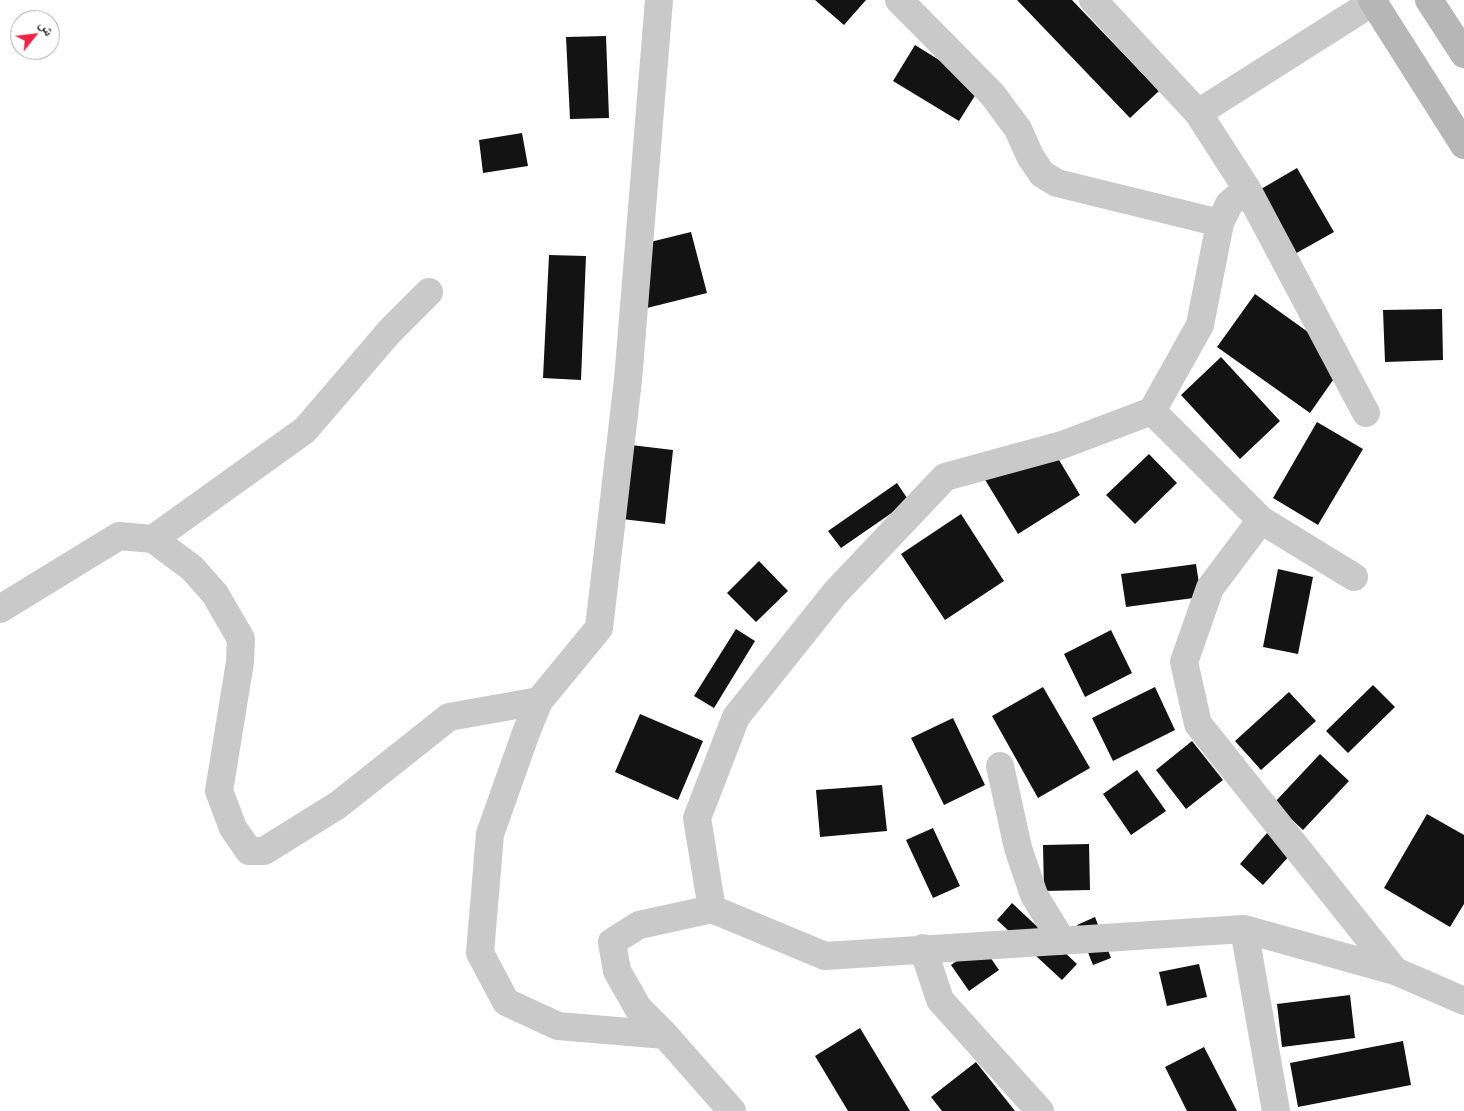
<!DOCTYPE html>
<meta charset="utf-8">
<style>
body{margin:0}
#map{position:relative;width:1464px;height:1111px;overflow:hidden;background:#fff;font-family:"Noto Sans","Noto Naskh Arabic",sans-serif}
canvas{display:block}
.north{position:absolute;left:10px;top:10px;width:50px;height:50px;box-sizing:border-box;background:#fff;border:1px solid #ababab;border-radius:50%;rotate:61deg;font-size:14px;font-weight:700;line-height:20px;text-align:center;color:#2c2c2c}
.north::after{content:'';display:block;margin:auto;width:18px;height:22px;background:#ed2443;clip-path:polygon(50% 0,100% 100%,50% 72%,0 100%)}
</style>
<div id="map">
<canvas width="1464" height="1111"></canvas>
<div class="north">ش</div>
</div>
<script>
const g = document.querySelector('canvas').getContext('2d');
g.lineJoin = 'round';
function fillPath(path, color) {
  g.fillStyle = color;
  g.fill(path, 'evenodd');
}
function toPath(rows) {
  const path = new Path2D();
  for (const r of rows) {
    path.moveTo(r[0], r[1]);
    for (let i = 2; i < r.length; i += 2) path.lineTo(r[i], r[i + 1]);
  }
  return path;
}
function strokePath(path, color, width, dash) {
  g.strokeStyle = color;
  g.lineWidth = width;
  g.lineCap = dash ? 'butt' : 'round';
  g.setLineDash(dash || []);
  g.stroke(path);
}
const building = toPath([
 [815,0,866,0,844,25],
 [1017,0,1072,0,1159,91,1130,118],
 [606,36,609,118,570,119,566,37],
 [915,45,981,86,959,121,893,81],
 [522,133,528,166,483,173,479,140],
 [1297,168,1334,232,1293,255,1256,192],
 [691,232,707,293,647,308,630,247],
 [549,255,586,256,581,380,543,378],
 [1255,294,1347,360,1310,413,1217,347],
 [1442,309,1443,360,1385,362,1383,310],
 [1221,357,1280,421,1240,459,1181,395],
 [1317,422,1363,449,1318,525,1273,498],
 [1047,440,1080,495,1018,534,984,478],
 [631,445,673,450,665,524,622,519],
 [1149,454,1177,483,1135,524,1106,495],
 [897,483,909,501,841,548,828,531],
 [961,514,1004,581,945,620,901,554],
 [759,561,788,591,756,622,727,593],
 [1196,564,1201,597,1126,607,1121,574],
 [1278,569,1313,577,1298,654,1263,647],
 [736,629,755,641,714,708,694,696],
 [1111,630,1132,673,1085,697,1064,654],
 [1373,685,1395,707,1348,753,1326,731],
 [1043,687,1090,768,1038,798,992,716],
 [1155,687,1175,730,1113,761,1092,718],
 [1289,692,1316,721,1261,770,1235,741],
 [640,714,703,741,678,800,615,772],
 [953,718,985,785,944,805,911,738],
 [1192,741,1223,780,1186,809,1156,770],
 [1320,754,1349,781,1303,830,1274,803],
 [1137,770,1166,811,1131,835,1103,794],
 [882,785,887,831,820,837,816,790],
 [1427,814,1464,835,1464,904,1450,927,1384,888],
 [933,828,960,886,933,898,906,840],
 [1267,833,1291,854,1263,885,1240,864],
 [1089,844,1090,890,1044,891,1043,845],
 [1012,903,1077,964,1062,980,997,920],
 [1095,917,1111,958,1093,965,1077,925],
 [981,944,999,970,969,991,951,965],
 [1199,964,1207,997,1167,1006,1159,972],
 [1350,995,1355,1038,1282,1047,1277,1004],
 [860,1028,910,1111,848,1111,815,1056],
 [1403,1041,1411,1085,1298,1107,1290,1063],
 [1204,1047,1237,1111,1187,1111,1165,1067],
 [976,1062,1015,1111,942,1111,931,1097]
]);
const street = toPath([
 [659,0,628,380,599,628,539,701,527,730,490,834,480,953,506,1002,558,1026,665,1035],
 [899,0,992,94,1018,129,1030,156,1042,174,1057,183,1220,223],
 [1093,0,1198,113,1247,189,1366,413],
 [1198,113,1373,2],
 [1247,189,1229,204,1220,223,1200,325,1152,411,1062,445,945,477,835,593,736,717,697,818,712,909,825,956,1244,929,1395,971,1464,1001],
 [1152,411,1261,520,1354,577],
 [1261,520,1210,588,1184,662,1198,724,1395,971],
 [153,539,305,430,390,331,429,292],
 [0,609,119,536,153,539,192,568,215,594,241,639,240,662,219,791,233,828,249,851,264,851,338,805,449,717,539,701],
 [1000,766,1018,848,1034,895,1062,941],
 [712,909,639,925,612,942,617,971,638,1008,665,1035,732,1111],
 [1244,929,1276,1111],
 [923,948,940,1000,1040,1111]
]);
const secondary = toPath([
 [1372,0,1464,145],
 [1429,0,1464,54]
]);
fillPath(building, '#131313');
strokePath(street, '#c9c9c9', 28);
strokePath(secondary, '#b6b6b6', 28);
</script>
